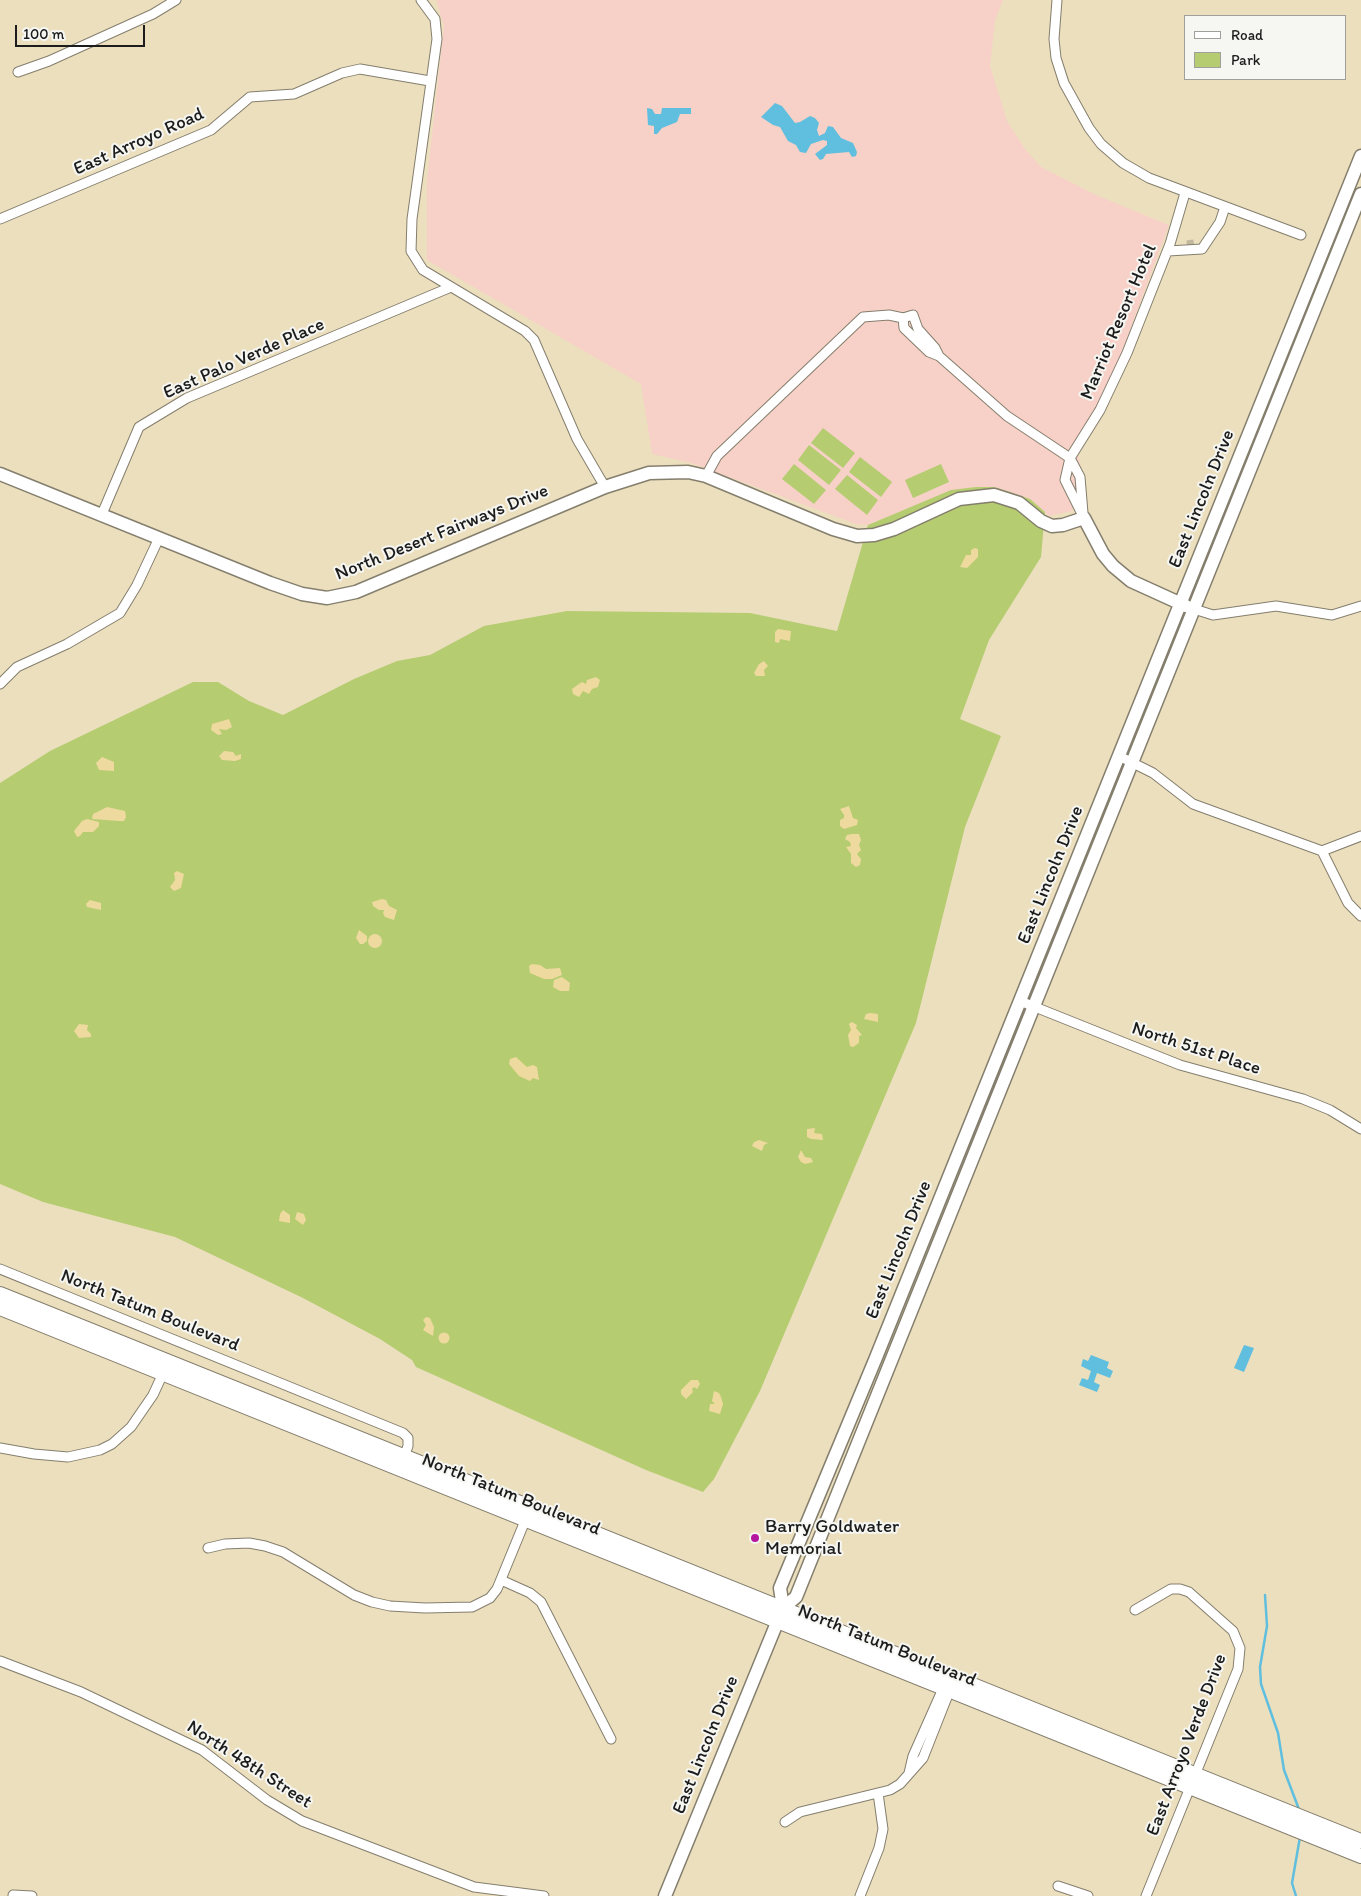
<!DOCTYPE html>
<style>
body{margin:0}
#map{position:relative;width:1361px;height:1896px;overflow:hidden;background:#ecdfbe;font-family:Itim,sans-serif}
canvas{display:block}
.legend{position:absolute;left:1184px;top:15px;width:162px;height:65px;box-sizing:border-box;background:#f6f6f2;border:1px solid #9f9f9c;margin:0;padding:6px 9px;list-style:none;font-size:15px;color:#1c1c1c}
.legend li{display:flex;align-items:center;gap:10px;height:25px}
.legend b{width:25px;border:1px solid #9f9f9c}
.scale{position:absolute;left:15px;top:25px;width:130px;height:22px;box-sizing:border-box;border:2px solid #1c1c1c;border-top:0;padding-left:6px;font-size:15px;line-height:18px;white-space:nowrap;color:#1c1c1c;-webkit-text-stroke:4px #f6f6f2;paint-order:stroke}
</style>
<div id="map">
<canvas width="1361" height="1896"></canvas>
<ul class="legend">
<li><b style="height:6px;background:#fff"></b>Road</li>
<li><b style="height:14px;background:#b5cc71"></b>Park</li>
</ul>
<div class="scale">100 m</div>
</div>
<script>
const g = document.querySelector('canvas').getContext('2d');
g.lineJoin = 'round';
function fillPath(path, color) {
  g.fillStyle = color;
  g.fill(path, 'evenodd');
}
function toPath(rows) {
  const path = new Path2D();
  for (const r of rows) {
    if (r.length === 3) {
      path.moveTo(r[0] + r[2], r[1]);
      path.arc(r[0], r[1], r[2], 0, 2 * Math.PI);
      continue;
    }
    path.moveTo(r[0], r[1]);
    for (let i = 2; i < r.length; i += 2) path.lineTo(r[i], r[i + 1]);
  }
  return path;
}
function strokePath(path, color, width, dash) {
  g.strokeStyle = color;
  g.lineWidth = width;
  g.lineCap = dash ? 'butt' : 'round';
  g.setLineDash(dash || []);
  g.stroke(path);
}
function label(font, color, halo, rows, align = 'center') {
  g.font = font + ' Itim,sans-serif';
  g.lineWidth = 4;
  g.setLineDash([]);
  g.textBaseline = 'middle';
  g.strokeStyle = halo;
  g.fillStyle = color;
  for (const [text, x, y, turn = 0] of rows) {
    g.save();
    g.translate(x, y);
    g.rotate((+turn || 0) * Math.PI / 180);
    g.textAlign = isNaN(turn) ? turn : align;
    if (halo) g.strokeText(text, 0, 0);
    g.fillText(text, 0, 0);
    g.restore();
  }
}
const built = toPath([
 [436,0,1003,0,995,21,990,66,1007,121,1025,149,1041,167,1096,195,1169,225,1115,371,1076,443,1084,485,1072,511,1049,516,1029,499,994,487,902,511,868,525,856,524,691,463,652,454,641,384,427,260,427,180,444,26]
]);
const green = toPath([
 [823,428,855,453,843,468,811,443],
 [809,445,841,470,829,485,798,460],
 [860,457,892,482,881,497,849,472],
 [794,464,826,490,814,504,782,479],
 [941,464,949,482,913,498,905,480],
 [847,475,878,500,867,515,835,489],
 [976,487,994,487,1010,492,1030,499,1045,512,1041,557,989,640,960,719,1001,736,965,827,916,1023,760,1391,714,1479,703,1492,646,1470,416,1367,412,1360,380,1339,303,1298,175,1237,43,1202,0,1184,0,783,50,751,193,682,218,682,249,701,283,715,354,679,397,661,430,655,484,626,567,611,750,613,837,631,868,525,951,490]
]);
const sand = toPath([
 [975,548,978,549,978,557,967,568,960,567,966,555,971,555,971,550],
 [778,629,791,631,790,641,780,639,779,643,775,642,775,632],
 [764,661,768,666,764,670,765,676,756,676,754,673,759,664],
 [596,677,600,680,598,687,592,689,589,694,583,691,579,697,573,694,572,689,576,686,582,682,586,684,587,680],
 [229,719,232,727,226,730,219,729,222,734,218,735,211,730,212,724],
 [224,751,233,752,236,756,241,754,241,759,235,761,222,760,219,756],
 [102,757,114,762,114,771,99,770,96,763],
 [849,806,853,818,858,820,857,825,844,829,840,826,840,820,844,818,844,815,840,809],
 [107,807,125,811,126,817,124,821,119,821,92,819,93,814],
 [87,819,99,822,99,826,93,832,83,832,80,836,77,837,74,831,82,821],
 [852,834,859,834,861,840,859,845,861,850,857,854,861,859,860,865,856,867,851,863,851,854,846,847,851,846,850,842,845,839,847,835],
 [177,871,184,874,181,888,174,891,170,887,175,880,174,873],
 [382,899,386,900,389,906,397,910,394,920,385,917,383,913,384,910,379,910,373,906,372,902],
 [90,900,101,903,101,910,87,907,86,904],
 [359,930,367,936,367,941,363,944,360,944,356,938],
 [375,941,7],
 [532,964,540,965,546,969,560,968,562,975,552,979,544,979,530,973,529,966],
 [562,977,570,983,569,991,560,991,553,987,554,980],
 [870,1013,878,1014,878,1022,864,1019,866,1014],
 [852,1022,857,1025,856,1028,862,1035,859,1036,859,1043,853,1047,850,1046,848,1035,851,1030,849,1024],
 [79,1024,88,1025,87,1030,91,1034,91,1037,79,1038,74,1031],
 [516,1057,527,1067,533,1065,537,1067,539,1080,533,1078,530,1081,519,1076,509,1064,510,1059],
 [815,1128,814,1133,822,1134,823,1140,811,1139,807,1137,807,1129],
 [759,1140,768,1143,764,1145,762,1151,752,1146,754,1142],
 [801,1150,805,1157,811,1158,813,1162,805,1164,801,1162,798,1157],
 [283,1210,290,1215,290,1223,279,1221,280,1214],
 [297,1212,304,1214,306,1220,303,1225,295,1219],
 [426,1317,430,1318,434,1327,433,1336,423,1330,426,1325,423,1320],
 [444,1338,5.5],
 [691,1380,698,1380,700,1384,697,1389,694,1387,692,1389,693,1392,686,1399,681,1394,681,1390],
 [714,1391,719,1393,721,1397,723,1404,720,1414,709,1411,710,1404,715,1404,712,1401]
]);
const water = toPath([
 [775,103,782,106,795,123,800,122,810,116,815,118,819,123,817,130,819,136,825,133,828,126,833,127,841,138,853,143,857,152,856,156,852,157,849,152,826,154,823,159,820,160,815,154,827,145,827,141,823,140,811,144,806,153,800,152,796,145,788,141,780,127,773,125,761,117],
 [647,108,652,109,655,114,661,114,662,108,691,108,691,114,680,114,677,122,662,128,657,134,654,134,654,126,648,125],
 [1244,1345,1254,1348,1244,1372,1234,1368],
 [1091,1355,1109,1362,1107,1368,1113,1371,1110,1378,1097,1373,1094,1382,1100,1385,1097,1392,1079,1385,1082,1378,1088,1380,1091,1371,1081,1366,1083,1359,1088,1361]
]);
const stream = toPath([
 [1265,1595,1267,1626,1260,1667,1261,1684,1278,1733,1284,1770,1300,1812],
 [1296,1896,1292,1883,1300,1837]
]);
const streetTunnel = toPath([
 [1187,245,1194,244]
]);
const street = toPath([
 [421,0,435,19,437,39,412,219,411,251,423,270,525,331,534,340,577,439,605,487],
 [1057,0,1054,39,1056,58,1064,83,1089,128,1101,144,1123,163,1149,178,1301,235],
 [18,72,49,61,153,14,176,0],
 [0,219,211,130,250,97,294,94,342,73,360,69,430,81],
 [1168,251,1202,249,1220,222,1225,207],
 [903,318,904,328,929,352,939,356,1007,416,1070,458,1080,477,1083,513],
 [706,476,717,456,863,317,889,315,903,318,913,315,918,329,935,348,939,356],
 [102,514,139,427,187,398,451,287],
 [1084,518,1065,480,1070,458,1100,410,1127,353,1170,244,1185,193],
 [1194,609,1213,615,1276,606,1332,615,1361,606],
 [0,684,17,667,67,644,120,613,137,585,159,538],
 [1119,756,1153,773,1193,804,1322,851,1361,836],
 [1322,851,1348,903,1361,916],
 [1020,1001,1180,1065,1303,1099,1330,1110,1361,1129],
 [0,1269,403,1433,408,1438,408,1446,403,1460],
 [0,1448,34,1454,68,1457,100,1450,112,1444,131,1427,153,1395,165,1369],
 [208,1548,225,1544,249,1543,265,1546,283,1552,354,1595,372,1602,390,1606,425,1608,472,1607,490,1598,497,1589,527,1516],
 [501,1580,530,1593,541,1602,611,1739],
 [1135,1610,1171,1589,1180,1589,1189,1592,1233,1631,1240,1648,1238,1669,1146,1896],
 [0,1661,81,1692,202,1750,267,1800,302,1821,474,1887,544,1896],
 [909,1773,913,1756,945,1684],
 [785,1822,800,1812,890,1790,900,1784,923,1758,951,1687],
 [1058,1886,1088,1896],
 [13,1895,32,1896],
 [860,1896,879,1848,883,1829,878,1793]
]);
const secondary = toPath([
 [0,474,270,583,302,594,327,598,356,592,605,487,649,473,688,472,706,476,833,529,857,536,874,535,894,529,959,499,994,495,1019,503,1041,521,1052,526,1063,525,1084,518,1103,554,1113,566,1131,581,1186,606],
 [783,1608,780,1588,875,1360,1361,156],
 [665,1896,783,1608,796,1597,1361,194]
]);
const primary = toPath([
 [0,1294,1361,1841],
 [0,1308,1361,1856]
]);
const markers = [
 [755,1538,5,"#b5179e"]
];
const streetNames = [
 ["East Arroyo Road",139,142,-24],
 ["Marriot Resort Hotel",1119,322,-67],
 ["East Palo Verde Place",244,359,-24],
 ["East Lincoln Drive",1202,499,-68],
 ["North Desert Fairways Drive",442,533,-22],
 ["East Lincoln Drive",1051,875,-68],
 ["North 51st Place",1196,1049,18],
 ["East Lincoln Drive",899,1250,-68],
 ["North Tatum Boulevard",150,1311,22],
 ["North Tatum Boulevard",511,1495,22],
 ["North Tatum Boulevard",887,1646,22],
 ["East Lincoln Drive",706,1745,-68],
 ["East Arroyo Verde Drive",1187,1745,-69],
 ["North 48th Street",249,1765,33]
];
const poiNames = [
 ["Barry Goldwater",765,1527],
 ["Memorial",765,1549]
];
fillPath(built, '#f7d1c7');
fillPath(green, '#b5cc71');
fillPath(sand, '#eeda9e');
fillPath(water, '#60bfde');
strokePath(stream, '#60bfde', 2.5);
strokePath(streetTunnel, '#c2b89e', 9, [9, 4.5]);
strokePath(street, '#847e6d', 11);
strokePath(secondary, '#847e6d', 15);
strokePath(primary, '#847e6d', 16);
strokePath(street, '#fff', 9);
strokePath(secondary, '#fff', 12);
strokePath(primary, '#fff', 14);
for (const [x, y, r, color] of markers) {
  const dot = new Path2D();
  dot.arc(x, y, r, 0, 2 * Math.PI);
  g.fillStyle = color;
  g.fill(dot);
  strokePath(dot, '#f6f6f2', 2);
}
label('19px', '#1c1c1c', '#f6f6f2', streetNames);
label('19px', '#1c1c1c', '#f6f6f2', poiNames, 'left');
</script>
